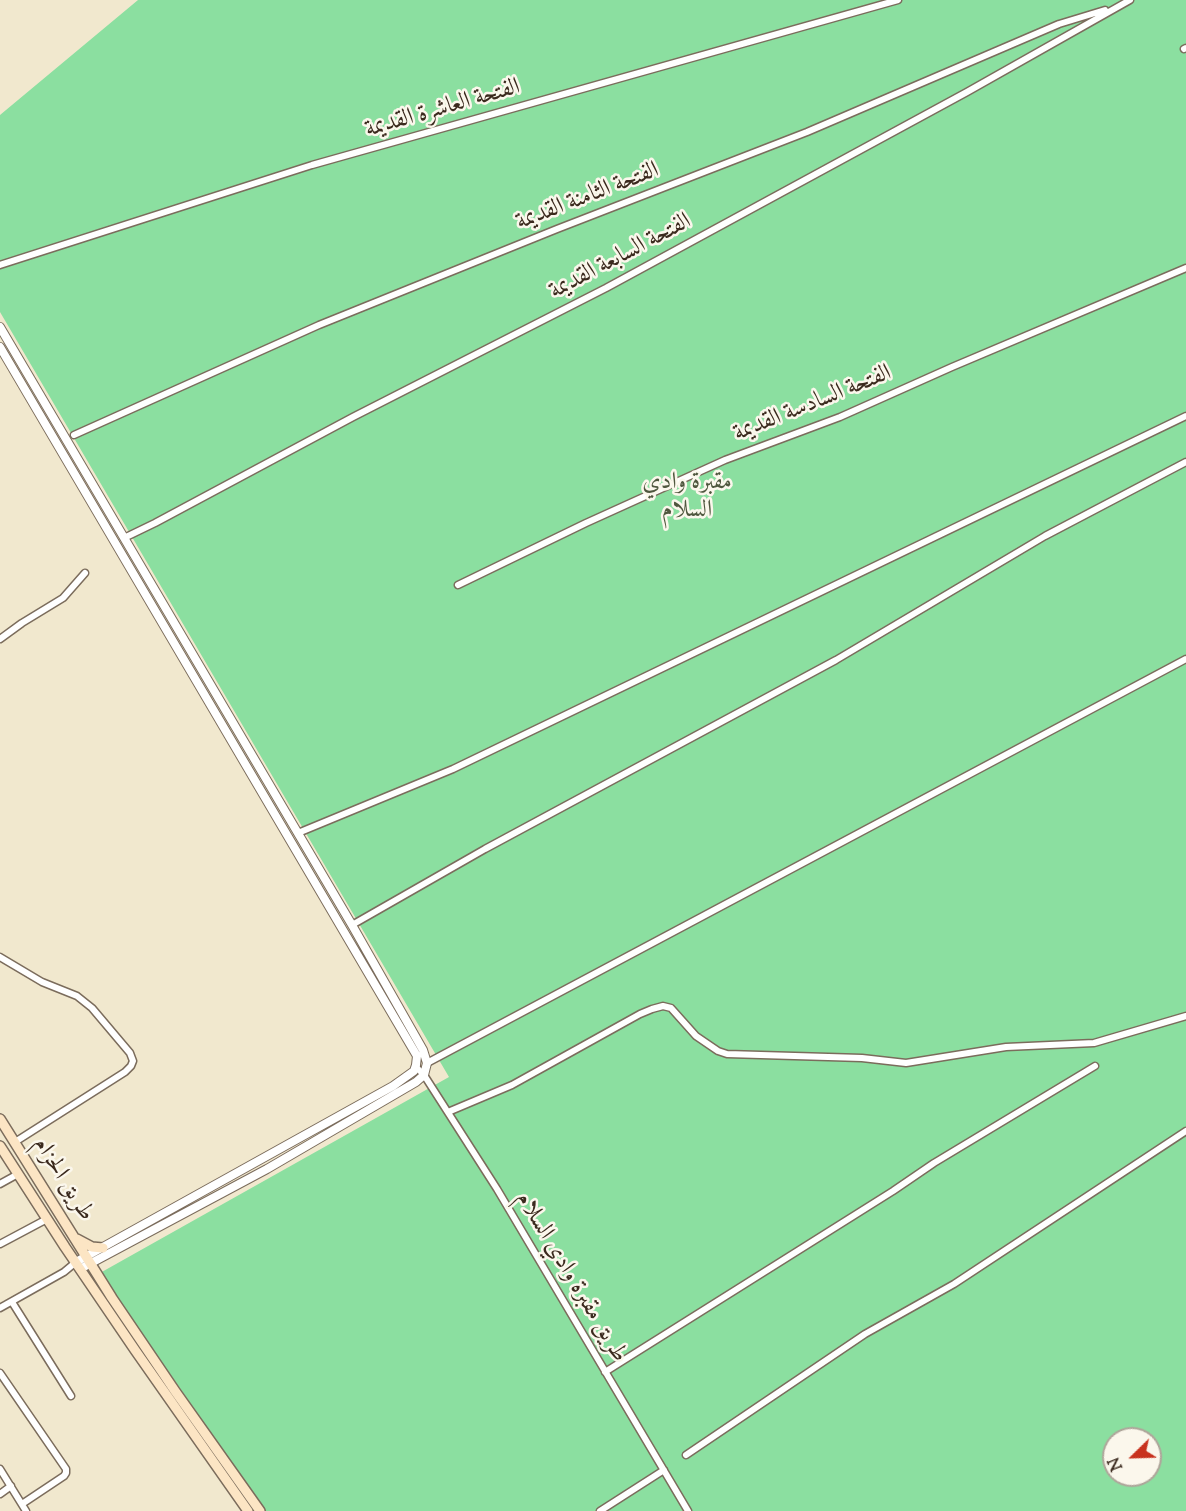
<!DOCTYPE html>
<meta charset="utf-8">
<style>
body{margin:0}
#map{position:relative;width:1186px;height:1511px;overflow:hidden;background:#f1e8ce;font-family:"Sorts Mill Goudy",serif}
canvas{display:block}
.north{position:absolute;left:1102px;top:1427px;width:60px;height:60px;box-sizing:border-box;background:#fbf7ec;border:2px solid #aea59a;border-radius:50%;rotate:247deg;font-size:16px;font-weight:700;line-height:24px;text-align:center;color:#3b2a1e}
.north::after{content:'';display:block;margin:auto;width:21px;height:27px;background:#c8321e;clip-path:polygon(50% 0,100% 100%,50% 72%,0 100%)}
</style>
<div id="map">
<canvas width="1186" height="1511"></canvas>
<div class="north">N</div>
</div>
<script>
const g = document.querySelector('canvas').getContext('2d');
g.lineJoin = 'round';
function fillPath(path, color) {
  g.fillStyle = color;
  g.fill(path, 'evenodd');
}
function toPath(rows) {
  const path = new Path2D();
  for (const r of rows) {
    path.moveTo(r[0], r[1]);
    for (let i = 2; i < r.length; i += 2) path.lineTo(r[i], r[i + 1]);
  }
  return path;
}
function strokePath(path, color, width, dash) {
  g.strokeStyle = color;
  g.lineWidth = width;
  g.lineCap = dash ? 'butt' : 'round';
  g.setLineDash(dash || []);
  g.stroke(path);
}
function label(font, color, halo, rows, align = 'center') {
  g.font = font + ' "Sorts Mill Goudy",Amiri,serif';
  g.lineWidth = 5;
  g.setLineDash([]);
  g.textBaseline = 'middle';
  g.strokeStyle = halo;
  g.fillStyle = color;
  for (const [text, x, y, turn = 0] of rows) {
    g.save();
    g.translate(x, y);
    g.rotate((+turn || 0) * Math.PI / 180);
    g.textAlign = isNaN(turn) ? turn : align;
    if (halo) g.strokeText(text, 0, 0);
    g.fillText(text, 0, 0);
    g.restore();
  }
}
const green = toPath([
 [138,0,1186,0,1186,1511,265,1511,100,1273,449,1077,0,312,0,115],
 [1114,1439,1150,1439,1150,1475,1114,1475]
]);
const minor = toPath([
 [1184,49,1186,48],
 [0,265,312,165,898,0],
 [74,435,319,325,557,229,807,132,1059,24,1105,10],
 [124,538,155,523,353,417,606,288,967,92,1130,0],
 [458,585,586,523,725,460,840,417,952,367,1186,268],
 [0,639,22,623,63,598,85,573],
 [298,833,453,769,1186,416],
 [352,925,485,849,836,660,1045,536,1186,462],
 [0,957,42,982,77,996,92,1008,130,1053,133,1061,131,1066,125,1072,15,1142],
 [427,1063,1186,659],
 [416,1067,424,1075,497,1189,688,1511],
 [448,1112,512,1085,640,1014,652,1009,663,1006,671,1008,696,1036,718,1051,727,1054,862,1058,906,1063,1006,1047,1094,1043,1186,1016],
 [0,1184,18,1174],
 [0,1244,47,1219],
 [12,1302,71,1396],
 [0,1308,64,1272,76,1262],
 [605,1372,893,1191,934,1163,1095,1066],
 [0,1373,66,1469,66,1473,64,1476,22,1504],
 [686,1455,865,1334,954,1284,1186,1131],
 [0,1469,26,1511],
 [0,1494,11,1486],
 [600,1511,664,1470]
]);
const tertiary = toPath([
 [0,327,352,925,423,1050,427,1063,424,1075,416,1082,267,1169,80,1269],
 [0,347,417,1056,416,1065,414,1071,393,1086,76,1262]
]);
const secondary = toPath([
 [0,1119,112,1298,175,1391,260,1511],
 [0,1146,65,1247,135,1350,248,1511],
 [77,1239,92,1247,103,1248]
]);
const streetNames = [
 ["الفتحة العاشرة القديمة",443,110,-16],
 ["الفتحة الثامنة القديمة",588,198,-21],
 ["الفتحة السابعة القديمة",621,258,-28],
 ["الفتحة السادسة القديمة",813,405,-22],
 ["طريق الحزام",62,1180,58],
 ["طريق مقبرة وادي السلام",570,1278,59]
];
const parkNames = [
 ["مقبرة وادي",687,484],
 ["السلام",687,512]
];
fillPath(green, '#8bdfa0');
strokePath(minor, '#7b6c5c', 9);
strokePath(tertiary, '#7b6c5c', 10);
strokePath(secondary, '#7b6c5c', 12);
strokePath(minor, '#fff', 6);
strokePath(tertiary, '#fff', 8);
strokePath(secondary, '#fce5c4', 9);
label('24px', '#3b2a1e', '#fbf7ec', streetNames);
label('24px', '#4f573e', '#fbf7ec', parkNames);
</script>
